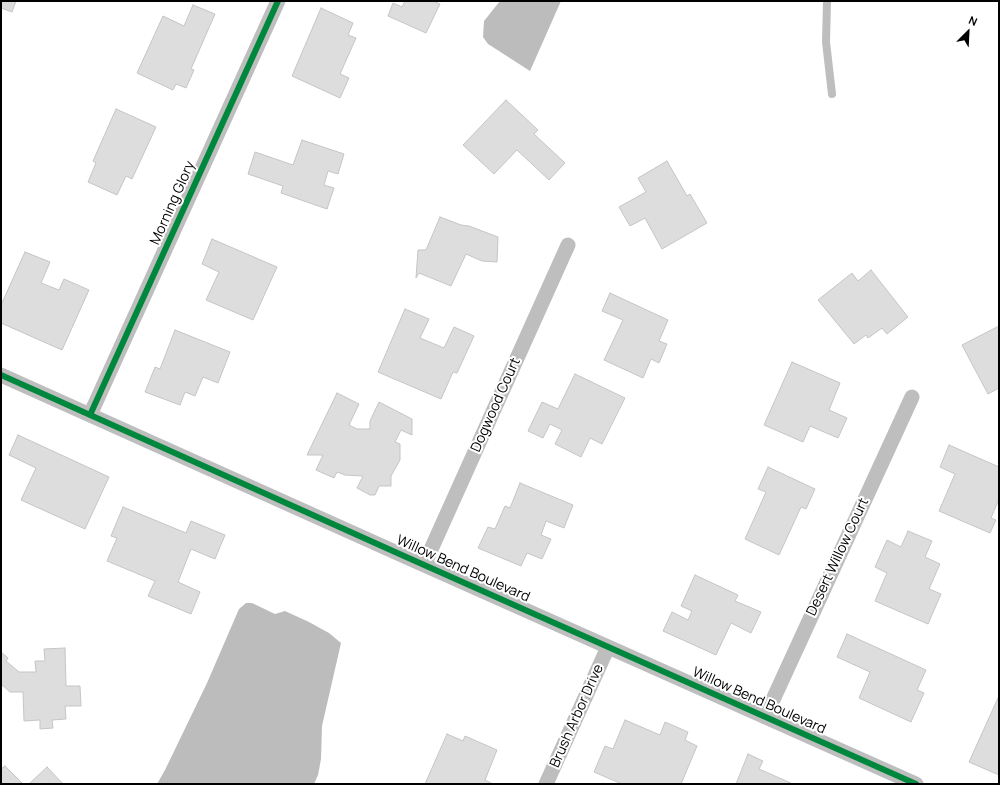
<!DOCTYPE html>
<style>
body{margin:0}
#map{position:relative;width:1000px;height:785px;overflow:hidden;background:#fff;font-family:Manrope,sans-serif}
canvas{display:block}
.frame{position:absolute;inset:0;border:2px solid #000;pointer-events:none}
.north{position:absolute;left:948px;top:12px;width:40px;height:40px;-webkit-text-stroke:3px #fff;paint-order:stroke;rotate:24deg;font-size:11px;font-weight:700;line-height:16px;text-align:center;color:#000}
.north::after{content:'';display:block;margin:auto;width:14px;height:18px;background:#000;clip-path:polygon(50% 0,100% 100%,50% 72%,0 100%)}
</style>
<div id="map">
<canvas width="1000" height="785"></canvas>
<div class="frame"></div>
<div class="north">N</div>
</div>
<script>
const g = document.querySelector('canvas').getContext('2d');
g.lineJoin = 'round';
function fillPath(path, color) {
  g.fillStyle = color;
  g.fill(path, 'evenodd');
}
function toPath(rows) {
  const path = new Path2D();
  for (const r of rows) {
    path.moveTo(r[0], r[1]);
    for (let i = 2; i < r.length; i += 2) path.lineTo(r[i], r[i + 1]);
  }
  return path;
}
function strokePath(path, color, width, dash) {
  g.strokeStyle = color;
  g.lineWidth = width;
  g.lineCap = dash ? 'butt' : 'round';
  g.setLineDash(dash || []);
  g.stroke(path);
}
function label(font, color, halo, rows, align = 'center') {
  g.font = font + ' Manrope,sans-serif';
  g.lineWidth = 4;
  g.setLineDash([]);
  g.textBaseline = 'middle';
  g.strokeStyle = halo;
  g.fillStyle = color;
  for (const [text, x, y, turn = 0] of rows) {
    g.save();
    g.translate(x, y);
    g.rotate((+turn || 0) * Math.PI / 180);
    g.textAlign = isNaN(turn) ? turn : align;
    if (halo) g.strokeText(text, 0, 0);
    g.fillText(text, 0, 0);
    g.restore();
  }
}
const water = toPath([
 [500,1,561,1,530,71,488,44,483,37,484,21],
 [246,603,252,603,275,614,285,611,309,622,329,633,341,643,322,726,321,759,318,775,314,784,157,784,165,770,207,683,239,609]
]);
const building = toPath([
 [1,1,16,1,12,12,1,8,1,1],
 [405,1,433,1,440,4,426,33,388,16,393,3,402,7,405,1],
 [193,5,215,14,191,69,194,70,186,88,176,84,173,90,137,73,163,16,184,26,193,5],
 [321,8,353,23,348,35,356,38,340,74,349,78,340,98,292,76,321,8],
 [506,100,538,130,534,134,565,163,549,180,517,150,494,174,463,145,506,100],
 [116,109,156,127,132,179,126,176,117,195,88,182,96,163,93,161,116,109],
 [302,140,344,154,338,174,328,171,324,185,334,188,327,209,281,193,283,186,248,174,255,152,293,165,302,140],
 [667,161,687,196,690,194,707,223,662,249,645,218,630,226,619,207,646,192,638,178,667,161],
 [440,217,461,225,469,226,498,237,497,262,482,261,466,254,451,286,419,273,416,278,418,250,426,250,440,217],
 [212,239,277,267,253,320,206,300,219,272,202,264,212,239],
 [25,252,50,262,41,283,59,290,64,279,89,290,62,350,1,323,1,305,25,252],
 [871,270,908,317,887,334,882,328,868,338,866,335,854,344,818,300,852,273,858,281,871,270],
 [610,293,668,320,659,341,667,344,659,363,651,359,643,378,604,360,623,320,602,311,610,293],
 [405,309,429,319,420,338,444,348,454,327,474,336,457,373,453,372,441,399,378,372,405,309],
 [999,326,999,388,988,394,962,345,999,326],
 [175,330,230,352,218,383,203,377,195,396,185,392,180,405,145,392,155,367,160,369,175,330],
 [792,362,840,383,829,410,847,418,838,438,810,426,803,442,764,425,792,362],
 [575,374,625,398,602,444,590,438,581,457,555,444,562,430,550,424,543,438,528,431,542,402,558,409,575,374],
 [337,393,359,404,349,425,357,429,370,429,370,421,379,402,412,419,412,435,401,430,395,442,400,444,400,460,391,476,391,486,379,486,375,495,370,495,357,488,363,476,345,475,337,472,334,478,316,470,323,455,307,455,337,393],
 [18,435,109,477,85,529,21,500,36,468,9,455,18,435],
 [949,445,999,467,999,499,991,518,996,520,990,533,939,511,955,474,940,467,949,445],
 [768,467,815,489,806,509,801,507,779,555,745,539,766,492,758,489,768,467],
 [520,483,573,505,564,528,546,521,541,535,551,539,542,559,527,553,521,566,478,548,488,527,495,529,505,506,510,508,520,483],
 [123,507,186,533,191,521,225,535,215,559,191,549,178,582,200,592,191,614,148,596,155,581,107,561,117,538,111,536,123,507],
 [908,531,932,541,925,557,940,564,929,589,941,594,928,624,875,601,887,573,875,567,887,540,901,547,908,531],
 [695,575,738,595,735,601,761,612,751,633,731,623,716,655,663,631,672,612,688,620,692,611,681,606,695,575],
 [847,634,926,670,917,690,924,693,911,722,859,698,870,672,837,657,847,634],
 [65,648,66,686,80,686,81,706,65,706,66,719,52,720,53,728,40,729,40,720,24,721,23,692,10,692,1,684,1,652,8,658,6,661,19,672,36,672,35,661,45,661,44,649,65,648],
 [998,698,999,698,999,775,969,762,998,698],
 [625,720,660,735,665,722,688,732,685,740,697,746,681,784,622,784,594,772,605,746,613,749,625,720],
 [447,734,463,741,465,736,497,750,485,780,493,784,425,784,447,734],
 [748,754,763,761,759,769,793,784,736,784,748,754],
 [5,766,23,784,1,784,1,769,5,766],
 [47,767,63,784,29,784,47,767]
]);
const lane = toPath([
 [827,1,826,42,832,94]
]);
const street = toPath([
 [1,375,404,556,916,784],
 [90,415,278,1],
 [424,565,568,245],
 [765,717,912,397],
 [546,784,608,647]
]);
const cycleway = toPath([
 [1,375,404,556,916,784],
 [90,415,278,1]
]);
const streetNames = [
 ["Morning Glory",173,203,-66],
 ["Dogwood Court",496,405,-66],
 ["Desert Willow Court",838,557,-65],
 ["Willow Bend Boulevard",463,569,24],
 ["Willow Bend Boulevard",759,701,24],
 ["Brush Arbor Drive",577,716,-66]
];
fillPath(water, '#bcbcbc');
fillPath(building, '#ddd');
strokePath(building, '#c5c5c5', 1);
strokePath(lane, '#bebebe', 8);
strokePath(street, '#bebebe', 15);
strokePath(cycleway, '#00873e', 6);
label('14px', '#000', '#fff', streetNames);
</script>
